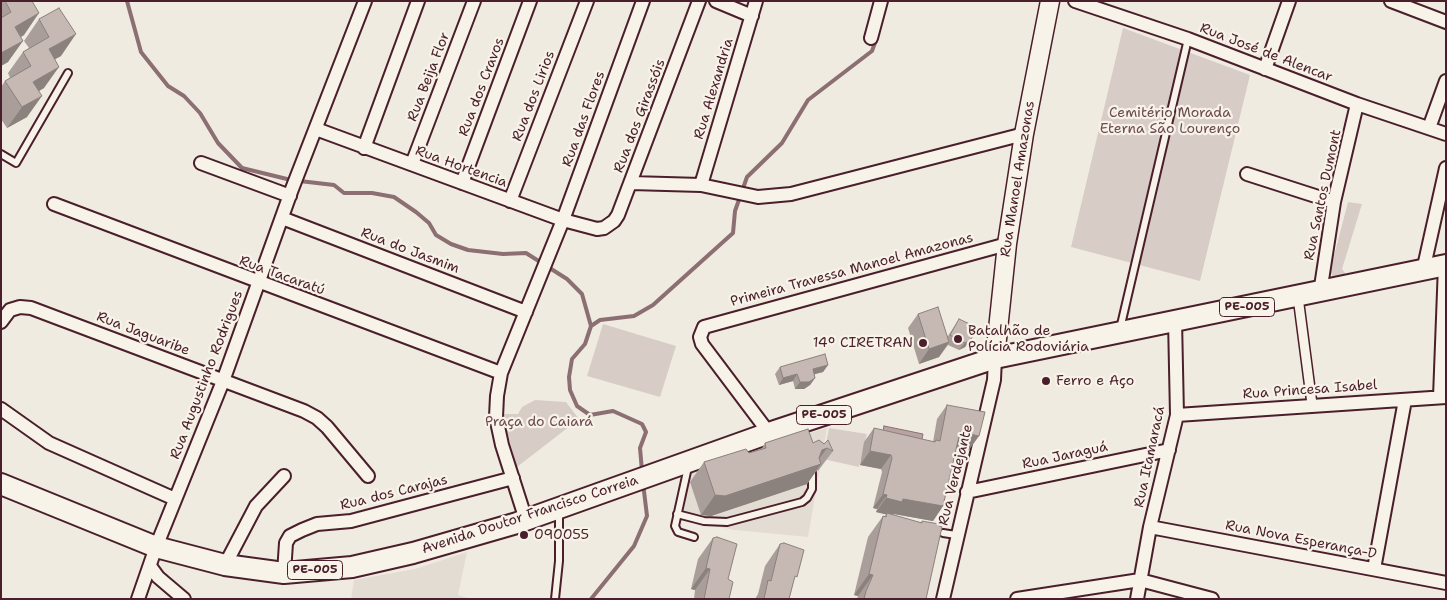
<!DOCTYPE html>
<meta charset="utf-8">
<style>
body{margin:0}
#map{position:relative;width:1447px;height:600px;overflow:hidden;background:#f0ebe0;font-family:"Shantell Sans",sans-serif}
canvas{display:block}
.frame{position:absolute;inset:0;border:2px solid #4a1f2b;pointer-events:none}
</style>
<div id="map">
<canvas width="1447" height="600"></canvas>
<div class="frame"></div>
</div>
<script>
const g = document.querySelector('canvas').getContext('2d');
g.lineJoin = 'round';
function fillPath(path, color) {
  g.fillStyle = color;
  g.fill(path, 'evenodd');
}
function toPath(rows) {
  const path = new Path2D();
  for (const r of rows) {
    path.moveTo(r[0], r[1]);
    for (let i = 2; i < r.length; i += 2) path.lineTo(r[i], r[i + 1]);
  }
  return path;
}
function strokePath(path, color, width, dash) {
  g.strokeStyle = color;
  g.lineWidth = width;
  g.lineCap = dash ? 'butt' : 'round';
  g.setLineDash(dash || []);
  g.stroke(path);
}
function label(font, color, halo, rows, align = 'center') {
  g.font = font + ' "Shantell Sans",sans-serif';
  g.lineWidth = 4.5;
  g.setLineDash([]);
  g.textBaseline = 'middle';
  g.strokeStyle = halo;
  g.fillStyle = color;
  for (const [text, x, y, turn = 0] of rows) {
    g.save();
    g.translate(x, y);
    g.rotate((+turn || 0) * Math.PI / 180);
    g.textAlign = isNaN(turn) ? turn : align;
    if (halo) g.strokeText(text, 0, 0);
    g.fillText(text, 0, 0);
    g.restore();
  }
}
const built = toPath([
 [827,428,808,537,735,530,683,520,690,468],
 [467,552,458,595,471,599,351,599,354,580,415,569]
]);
const green = toPath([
 [1123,28,1250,75,1200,281,1071,247],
 [1348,202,1362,204,1342,269,1345,273,1344,277,1334,279,1330,271],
 [603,324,676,346,660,397,587,376],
 [535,400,566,402,579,419,517,467,502,414,518,414,522,407],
 [829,428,867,434,859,467,823,459]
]);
const water = toPath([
 [884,426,923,434,921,444,882,436,884,426]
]);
const stream = toPath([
 [127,1,141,52,168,86,184,96,200,113,218,143,242,168,291,180,334,185,344,193,372,193,394,197,416,212,429,223,436,235,451,244,468,250,503,254,526,253,567,279,582,294,591,326],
 [642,471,640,448,646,432,642,424,613,411,590,415,577,406,570,390,569,377,572,359,585,344,591,326,600,320,634,316,653,305,733,233,735,211,747,177,782,143,808,100,872,51,876,40],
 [591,599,634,546,647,516,643,483]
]);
const service = toPath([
 [1,154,16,163,68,73],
 [1120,329,1188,39],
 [688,467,675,526,678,532,694,537],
 [677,514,704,521,727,522,802,502,807,498,812,489,812,473],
 [943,533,956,535],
 [555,599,559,561,559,510]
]);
const pedestrian = toPath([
 [1298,297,1312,404]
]);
const minor = toPath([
 [716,1,752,16],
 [1075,1,1188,39,1357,104,1446,134],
 [1391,1,1446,22],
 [871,38,881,1],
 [1265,69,1289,1],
 [1429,128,1446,81],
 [316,129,563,220,597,229,604,228,614,221,618,215,699,1],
 [364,148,418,1],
 [201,163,290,196],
 [412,164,474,1],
 [1247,174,1334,202],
 [462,183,530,1],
 [631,183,701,185,758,197,791,194,1024,134],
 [701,185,756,1],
 [510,201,587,1],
 [54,204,501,373],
 [282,218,526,312],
 [1423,271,1446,168],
 [1320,293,1334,202,1357,104],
 [1,322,10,310,20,307,31,308,304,411,317,418,327,427,368,476],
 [1440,397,1445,265],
 [1,409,49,443,175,499],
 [1177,415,1446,397],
 [769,433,702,344,700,337,704,327,1007,244],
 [967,492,1169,450],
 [526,520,502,445,496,417,497,396,501,373,563,220,643,1],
 [1150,527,1446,583],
 [225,565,256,506,284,476],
 [150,566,158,577,184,599],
 [1374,569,1405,400],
 [284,573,286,543,290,536,302,530,317,524,351,521,513,478],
 [138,599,156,547,223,381,292,189,365,1],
 [943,599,994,380,995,358],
 [1017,599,1140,580,1212,599],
 [1137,599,1150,527,1177,415,1175,320]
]);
const secondary = toPath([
 [995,358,1007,244,1024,134,1050,1]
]);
const primary = toPath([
 [1,484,156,547,225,565,284,573,352,567,413,553,517,523,769,433,995,358,1446,265]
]);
const wall = toPath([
 [1,1,32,1,24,35,21,37,8,62,1,66],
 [39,19,61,56,54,59,44,88,39,91,27,117,7,128,1,119,1,87,5,81,10,78,8,73,23,52,29,48,24,41],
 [918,314,948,336,959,319,975,333,965,347,959,350,948,345,939,357,919,364,908,328],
 [828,365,823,372,814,374,815,378,810,385,804,389,795,389,793,381,779,385,775,374,780,367],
 [947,405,969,450,956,448,943,506,933,521,894,514,893,515,921,523,922,521,926,599,857,599,858,596,854,595,868,537,883,516,885,516,886,514,876,512,877,509,873,508,882,472,881,469,860,465,864,442,874,428,933,442,937,419],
 [819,440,833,451,818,471,817,470,807,484,711,516,701,515,690,482,704,462,749,453,761,450,765,443,813,443],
 [713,538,728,579,729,599,694,599,695,590,691,589,698,559],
 [780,544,793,583,789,599,755,599,758,594,765,566]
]);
const shadedWall = toPath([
 [39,13,24,35,1,48,15,27],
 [76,34,61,56,34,71,49,49],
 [23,41,8,62,1,66,1,53],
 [59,67,44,88,18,103,33,82],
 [42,96,27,117,7,128,22,107],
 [971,339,965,347,959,350,965,343],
 [949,342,939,357,919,364,929,349],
 [828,365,823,372,808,376,813,369],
 [797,374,793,381,779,385,783,378],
 [815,378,810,385,804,389,795,389,800,382],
 [960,432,979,436,969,450,950,446],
 [827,448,813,467,821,464,807,484,711,516,701,515,715,495],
 [870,451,891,455,881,469,860,465],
 [883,494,887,495,877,509,873,508],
 [886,498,903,499,943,506,933,521,894,514,892,516,876,512],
 [706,568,710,569,695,590,691,589],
 [869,574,873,575,858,596,854,595]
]);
const building = toPath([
 [5,1,32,1,39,13,15,27,23,41,1,53,1,18,11,12,5,1],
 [59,8,76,34,49,49,59,67,33,82,42,96,22,107,5,81,31,66,23,52,49,37,39,19,59,8],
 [938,307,949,342,929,349,918,314,938,307],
 [959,319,974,326,975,333,971,339,965,343,950,335,959,319],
 [825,354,828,365,813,369,815,378,809,382,800,382,797,374,783,378,780,367,825,354],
 [947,405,985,412,979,436,960,432,943,506,903,499,902,502,886,498,887,495,883,494,892,458,891,455,870,451,874,428,935,442,936,440,940,441,947,405],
 [808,429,813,443,819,440,824,444,828,440,833,451,827,448,822,450,819,458,821,464,725,496,715,495,704,462,746,449,749,453,766,448,765,443,808,429],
 [887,513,922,523,922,521,939,524,939,526,942,527,926,599,864,599,866,591,873,575,869,574,883,516,886,517,887,513],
 [717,537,737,544,728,579,733,582,729,599,704,599,710,569,706,568,713,538,717,537],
 [784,543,804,550,797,577,795,576,789,599,764,599,768,580,771,581,780,544,784,543]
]);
const markers = [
 [958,339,5,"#4a1f2b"],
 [923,343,5,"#4a1f2b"],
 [1046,381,5,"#4a1f2b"],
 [524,535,5,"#4a1f2b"]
];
const shields = [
 [1247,307,55],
 [824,415,55],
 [315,570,55]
];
const shieldNames = [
 ["PE-005",1247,307],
 ["PE-005",824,415],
 ["PE-005",315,570]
];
const streetNames = [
 ["Rua José de Alencar",1266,53,21],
 ["Rua Beija Flor",429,77,-69],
 ["Rua dos Cravos",482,87,-69],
 ["Rua Alexandria",714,89,-73],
 ["Rua dos Lirios",534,96,-69],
 ["Rua dos Girassóis",640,116,-69],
 ["Rua das Flores",584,119,-70],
 ["Rua Hortencia",461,167,20],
 ["Rua Manoel Amazonas",1018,179,-81],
 ["Rua Santos Dumont",1323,195,-78],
 ["Rua do Jasmim",410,251,21],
 ["Primeira Travessa Manoel Amazonas",852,270,-15],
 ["Rua Tacaratú",282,276,20],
 ["Rua Jaguaribe",143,334,21],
 ["Rua Augustinho Rodrigues",207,375,-69],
 ["Rua Princesa Isabel",1310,390,-4],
 ["Rua Jaraguá",1065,456,-12],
 ["Rua Itamaracá",1150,457,-78],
 ["Rua Verdejante",956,475,-76],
 ["Rua dos Carajas",394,493,-14],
 ["Avenida Doutor Francisco Correia",530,515,-18],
 ["Rua Nova Esperança-D",1301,540,11]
];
const parkNames = [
 ["Cemitério Morada",1170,113],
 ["Eterna São Lourenço",1170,129],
 ["Praça do Caiará",539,422]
];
const poiNames = [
 ["Batalhão de",968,331],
 ["Polícia Rodoviária",968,347],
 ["14º CIRETRAN",913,343,"right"],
 ["Ferro e Aço",1056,381],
 ["090055",534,535]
];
fillPath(built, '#e3dcd2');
fillPath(green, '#d8cdc6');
fillPath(water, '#b7a4a2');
strokePath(water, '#8b6f72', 1);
strokePath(stream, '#8b6f72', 4);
strokePath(service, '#4a1f2b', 10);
strokePath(pedestrian, '#4a1f2b', 12);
strokePath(minor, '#4a1f2b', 16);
strokePath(secondary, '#4a1f2b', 21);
strokePath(primary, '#4a1f2b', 24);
strokePath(service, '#f7f3e8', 6);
strokePath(pedestrian, '#f7f3e8', 9);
strokePath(minor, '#f7f3e8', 12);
strokePath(secondary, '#f7f3e8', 18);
strokePath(primary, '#f7f3e8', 20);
fillPath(wall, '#aa9e9a');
fillPath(shadedWall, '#8b817d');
fillPath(building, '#c6b8b3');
strokePath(building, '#8b817d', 1);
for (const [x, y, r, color] of markers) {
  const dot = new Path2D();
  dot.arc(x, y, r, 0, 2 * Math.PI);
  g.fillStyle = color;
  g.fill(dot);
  strokePath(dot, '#f7f3e8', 2);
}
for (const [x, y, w] of shields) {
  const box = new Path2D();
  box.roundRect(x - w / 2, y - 9.5, w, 19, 4);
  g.fillStyle = '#f7f3e8';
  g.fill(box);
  strokePath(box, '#4a1f2b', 1);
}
label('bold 12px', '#4a1f2b', null, shieldNames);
label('14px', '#4a1f2b', '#f7f3e8', streetNames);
label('14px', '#6e4a52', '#f7f3e8', parkNames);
label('14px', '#4a1f2b', '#f7f3e8', poiNames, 'left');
</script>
